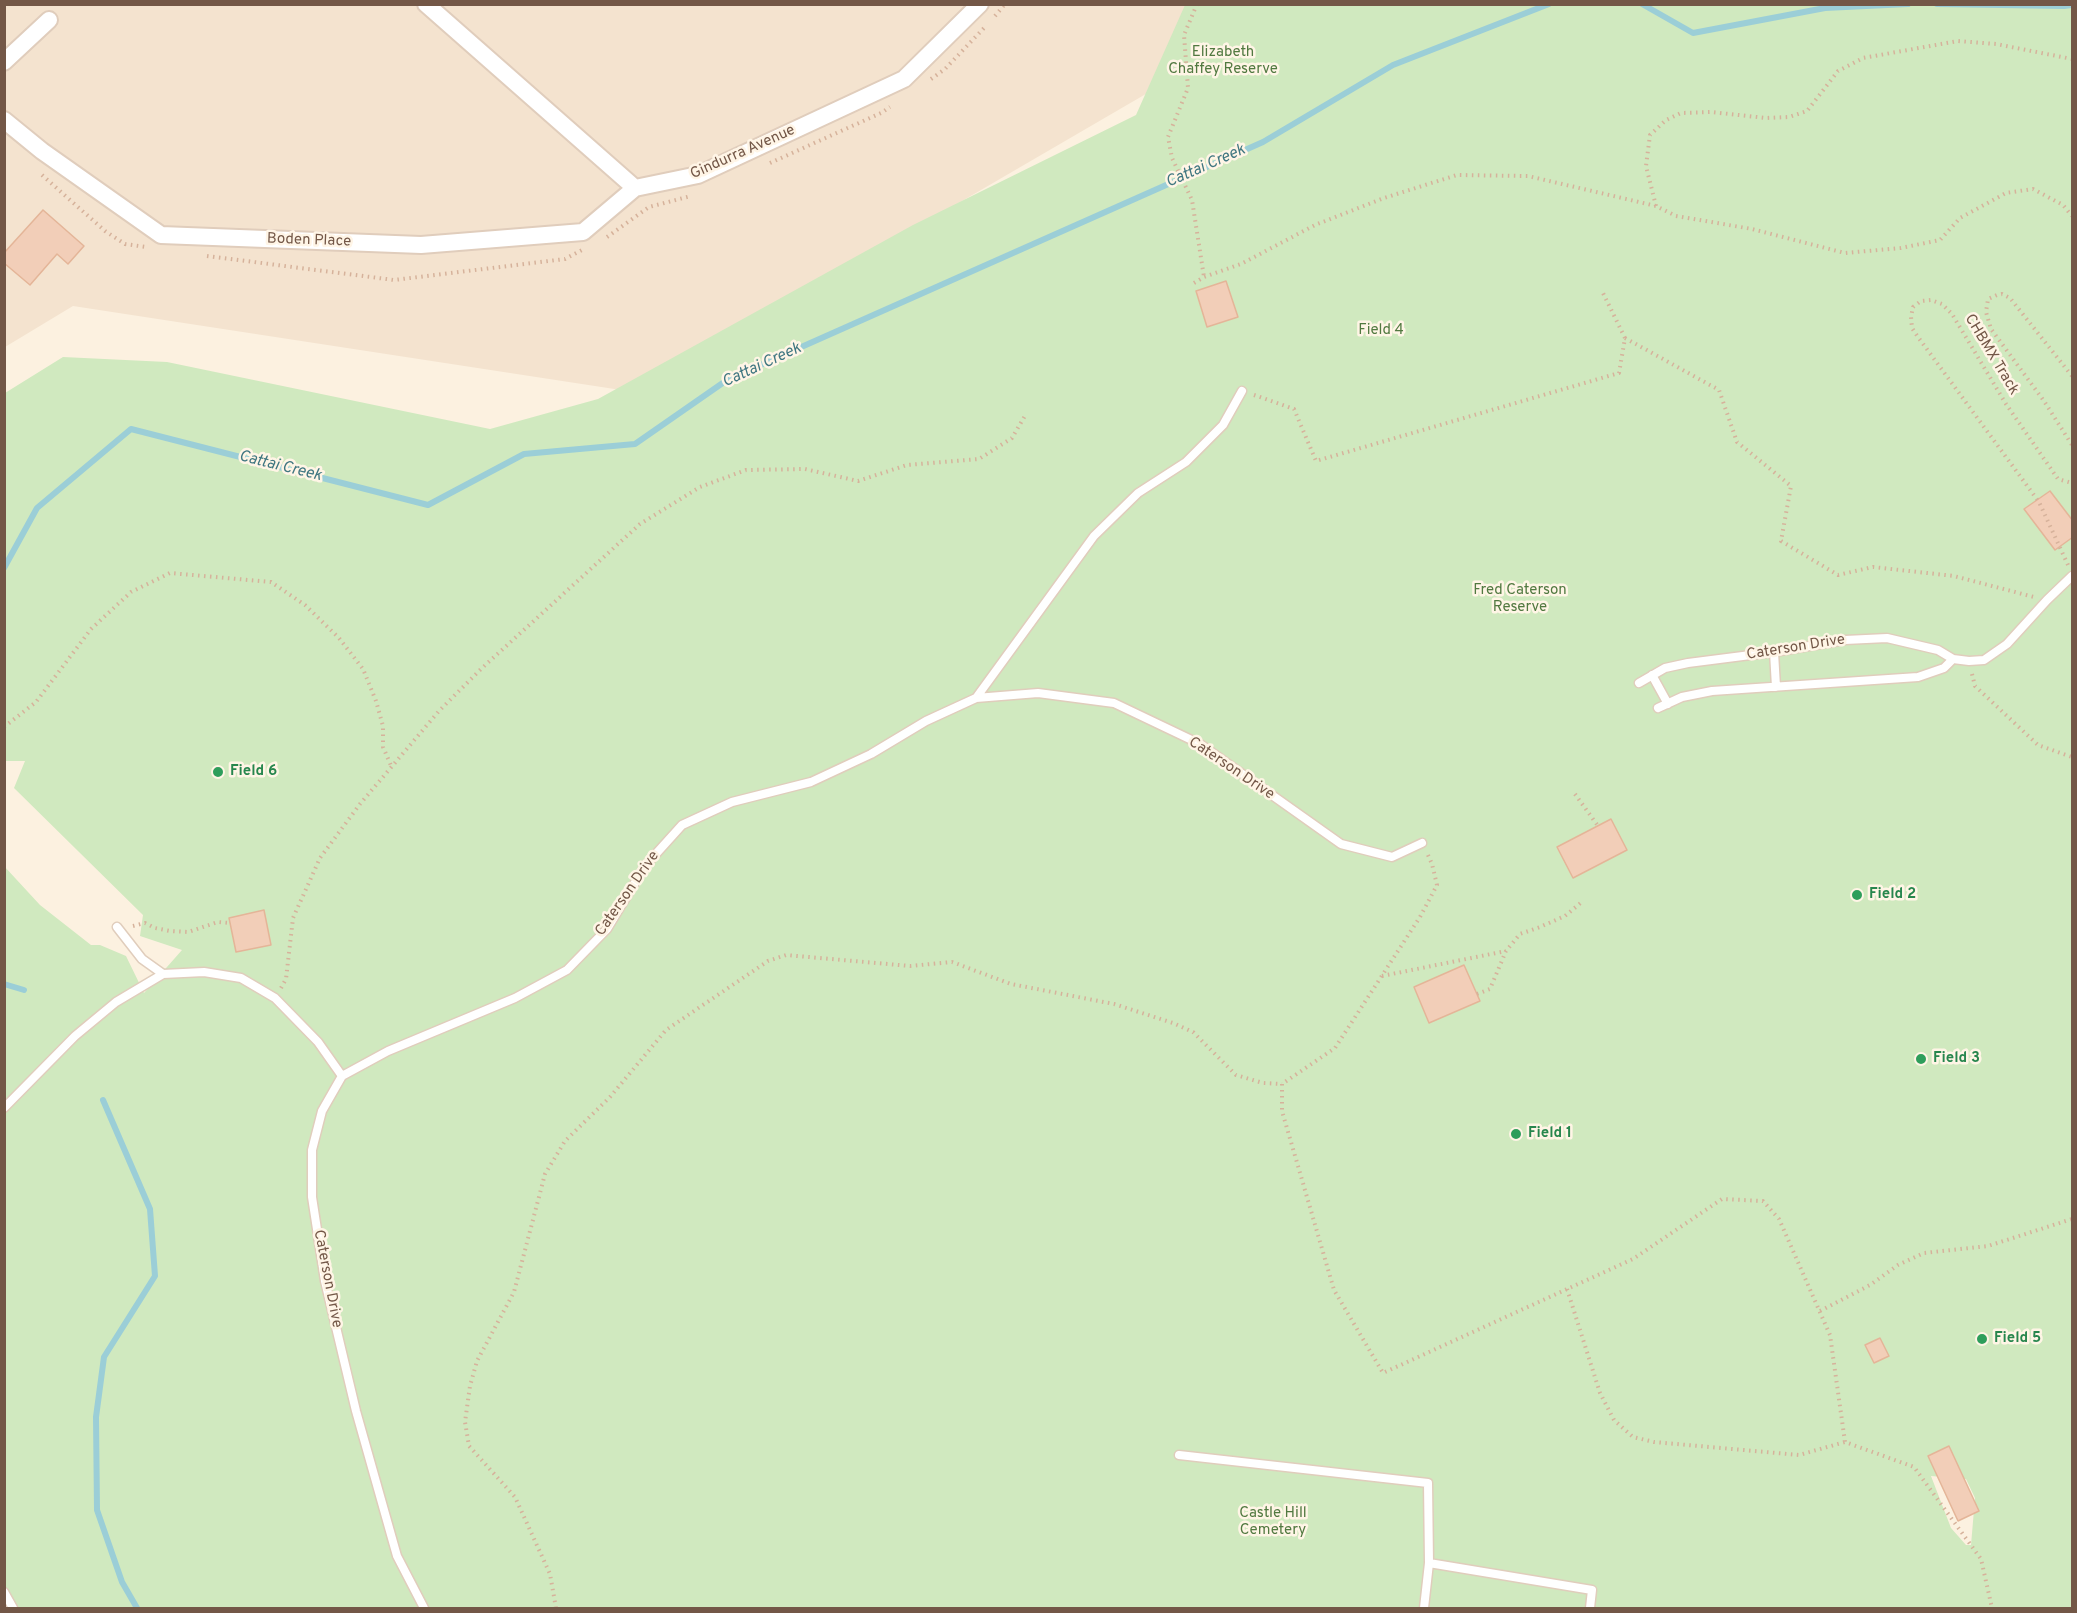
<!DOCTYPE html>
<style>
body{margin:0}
#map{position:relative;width:2077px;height:1613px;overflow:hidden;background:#fcf1e0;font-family:Overpass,sans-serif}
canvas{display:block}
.frame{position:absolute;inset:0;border:6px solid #735747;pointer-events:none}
</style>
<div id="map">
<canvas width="2077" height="1613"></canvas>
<div class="frame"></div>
</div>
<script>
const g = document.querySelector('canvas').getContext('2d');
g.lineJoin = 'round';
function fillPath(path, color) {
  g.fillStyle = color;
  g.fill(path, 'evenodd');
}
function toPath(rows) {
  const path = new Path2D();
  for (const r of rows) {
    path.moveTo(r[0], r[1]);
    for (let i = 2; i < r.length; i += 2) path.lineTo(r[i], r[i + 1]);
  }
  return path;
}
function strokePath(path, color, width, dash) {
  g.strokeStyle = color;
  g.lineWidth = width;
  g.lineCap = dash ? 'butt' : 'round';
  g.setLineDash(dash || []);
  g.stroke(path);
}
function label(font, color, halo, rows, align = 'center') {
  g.font = font + ' Overpass,sans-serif';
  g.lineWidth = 5;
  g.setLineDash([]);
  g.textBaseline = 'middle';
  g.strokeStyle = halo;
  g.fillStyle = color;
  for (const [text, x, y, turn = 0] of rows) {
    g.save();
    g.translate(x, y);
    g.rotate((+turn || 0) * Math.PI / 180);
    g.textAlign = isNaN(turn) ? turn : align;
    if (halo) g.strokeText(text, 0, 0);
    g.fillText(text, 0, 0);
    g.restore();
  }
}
const residential = toPath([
 [4,5,1207,5,1163,84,634,392,73,306,5,347]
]);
const green = toPath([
 [1185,5,2072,5,2072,1608,5,1608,4,866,40,905,91,945,100,945,126,956,144,993,182,950,140,936,143,915,14,788,25,761,5,761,5,393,63,357,167,362,490,429,598,399,913,225,1136,115],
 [1931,1476,1966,1479,1975,1498,1971,1545,1966,1545,1951,1528]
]);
const stream = toPath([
 [1642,4,1693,33,1825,8,1908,4],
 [1937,4,2064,6,2072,5],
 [4,568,37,508,131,429,428,505,524,454,635,444,727,380,1263,142,1393,65,1549,4],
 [4,984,24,990],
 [103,1100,150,1209,155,1276,104,1357,96,1417,97,1510,122,1582,137,1608]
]);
const building = toPath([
 [43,210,84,246,68,264,57,254,30,285,4,263,4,253,43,210],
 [1226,281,1238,317,1207,327,1196,291,1226,281],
 [2050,491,2073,521,2073,537,2055,550,2024,509,2050,491],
 [1611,819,1627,850,1573,878,1557,847,1611,819],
 [264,910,271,945,236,952,229,918,264,910],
 [1464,965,1480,1001,1429,1023,1414,987,1464,965],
 [1880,1338,1889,1356,1874,1363,1865,1345,1880,1338],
 [1949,1446,1979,1511,1958,1521,1928,1456,1949,1446]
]);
const path = toPath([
 [1197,4,1184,35,1188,88,1168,137,1172,158,1192,200,1204,277],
 [995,16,1005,4],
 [931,79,945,69,984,28],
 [770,163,881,113,890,107],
 [42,175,105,231,125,244,146,247],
 [1656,206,1646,166,1650,135,1666,120,1681,113,1711,112,1766,118,1789,117,1807,111,1838,71,1863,58,1958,41,1996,44,2072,59],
 [607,237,649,207,691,196],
 [207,256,394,280,565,259,582,250],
 [1194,283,1204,277,1241,264,1315,225,1384,198,1457,175,1528,176,1656,206,1676,216,1752,229,1845,253,1901,248,1940,240,1960,218,2006,193,2033,189,2063,205,2072,216],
 [1625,338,1719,390,1737,442,1791,486,1781,541,1838,575,1873,567,1954,576,2034,597],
 [2072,376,2010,298,2002,294,1997,295,1988,299,1986,312,1991,329,2044,401,2072,445],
 [1254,395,1294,409,1316,461,1619,373,1625,338,1602,291],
 [2068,565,2039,502,1918,337,1912,328,1911,317,1913,307,1921,301,1931,300,1942,304,1952,314,2006,404,2058,479,2072,483],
 [1972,674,1975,686,2038,745,2072,757],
 [4,727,36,702,91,629,131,592,170,573,271,582,305,605,339,638,363,669,376,701,383,726,383,747,392,768],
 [1575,794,1598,826],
 [1428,855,1432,864,1437,885,1420,917,1335,1048,1282,1084,1282,1111,1334,1290,1383,1373,1633,1259,1722,1199,1763,1201,1779,1219,1830,1335,1845,1442,1914,1467,1981,1559,1992,1608],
 [133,926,145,923,155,928,170,931,188,932,218,922,230,923],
 [1382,976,1506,951],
 [281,988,286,979,293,918,320,858,360,804,439,711,481,669,640,524,700,487,746,470,805,469,858,481,907,465,979,459,1012,438,1026,414],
 [1477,994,1490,989,1506,951,1520,934,1540,927,1565,916,1583,901],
 [1567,1289,1600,1393,1614,1420,1633,1437,1654,1442,1799,1455,1845,1442],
 [1820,1311,1870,1285,1898,1265,1924,1253,1988,1246,2072,1219],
 [556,1608,550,1574,515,1497,469,1446,465,1422,470,1386,477,1361,514,1292,545,1174,565,1141,610,1097,666,1030,768,961,786,955,910,966,952,962,1011,984,1114,1004,1173,1023,1193,1032,1236,1075,1263,1083,1282,1084]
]);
const lane = toPath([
 [1774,652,1776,687],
 [1652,675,1668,704],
 [1639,683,1665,668,1688,663,1774,652,1845,640,1887,638,1938,650,1953,659,1969,661,1984,660,2007,644,2047,600,2072,576],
 [976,698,1094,536,1138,493,1186,462,1223,425,1242,391],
 [1658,708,1682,697,1712,691,1918,677,1944,668,1953,659],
 [117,927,142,959,163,974],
 [4,1108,75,1036,116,1002,163,974,204,972,241,978,275,998,318,1042,342,1076],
 [1179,1455,1428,1483,1429,1563,1592,1590,1590,1608],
 [4,1592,13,1608],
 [424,1608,397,1556,356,1411,325,1281,312,1197,312,1150,322,1111,342,1076,388,1051,515,998,567,970,607,929,645,866,682,825,732,802,811,782,871,754,926,721,976,698,1038,693,1114,703,1200,744,1341,844,1392,857,1422,843],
 [1424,1608,1429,1563]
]);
const street = toPath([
 [426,4,635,188],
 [4,62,49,20],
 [4,120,42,151,161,235,421,245,583,232,635,188,698,175,904,79,980,4]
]);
const markers = [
 [218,772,6,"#2e9e5b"],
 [1857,895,6,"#2e9e5b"],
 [1921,1059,6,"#2e9e5b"],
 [1516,1134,6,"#2e9e5b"],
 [1982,1339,6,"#2e9e5b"]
];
const parkNames = [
 ["Elizabeth",1223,53],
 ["Chaffey Reserve",1223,70],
 ["Field 4",1381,331],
 ["Fred Caterson",1520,591],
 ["Reserve",1520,608],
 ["Castle Hill",1273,1514],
 ["Cemetery",1273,1531]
];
const streetNames = [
 ["Gindurra Avenue",743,153,-24],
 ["Boden Place",309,241,2],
 ["CHBMX Track",1991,355,59],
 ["Caterson Drive",1796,648,-9],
 ["Caterson Drive",1231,769,34],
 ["Caterson Drive",628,894,-55],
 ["Caterson Drive",327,1279,79]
];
const leisureNames = [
 ["Field 6",230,772],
 ["Field 2",1869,895],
 ["Field 3",1933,1059],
 ["Field 1",1528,1134],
 ["Field 5",1994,1339]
];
const waterNames = [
 ["Cattai Creek",1206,167,-24],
 ["Cattai Creek",762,366,-25],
 ["Cattai Creek",280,467,14]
];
fillPath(residential, '#f4e3cf');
fillPath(green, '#d0e9bf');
strokePath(stream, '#9bced7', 6);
fillPath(building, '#f2ceb8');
strokePath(building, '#e4b598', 1.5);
strokePath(lane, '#e0cdbc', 11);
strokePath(street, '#e0cdbc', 20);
strokePath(path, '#d6b29b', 4, [1.5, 4.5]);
strokePath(lane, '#fff', 8);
strokePath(street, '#fff', 16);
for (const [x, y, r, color] of markers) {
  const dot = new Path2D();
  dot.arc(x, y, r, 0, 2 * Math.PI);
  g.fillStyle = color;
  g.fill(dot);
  strokePath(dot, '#fff5e6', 2);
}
label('15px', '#517940', '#fff5e6', parkNames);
label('15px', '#735747', '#fff5e6', streetNames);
label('bold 15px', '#27864d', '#fff5e6', leisureNames, 'left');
label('italic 16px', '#3f7680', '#fff5e6', waterNames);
</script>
